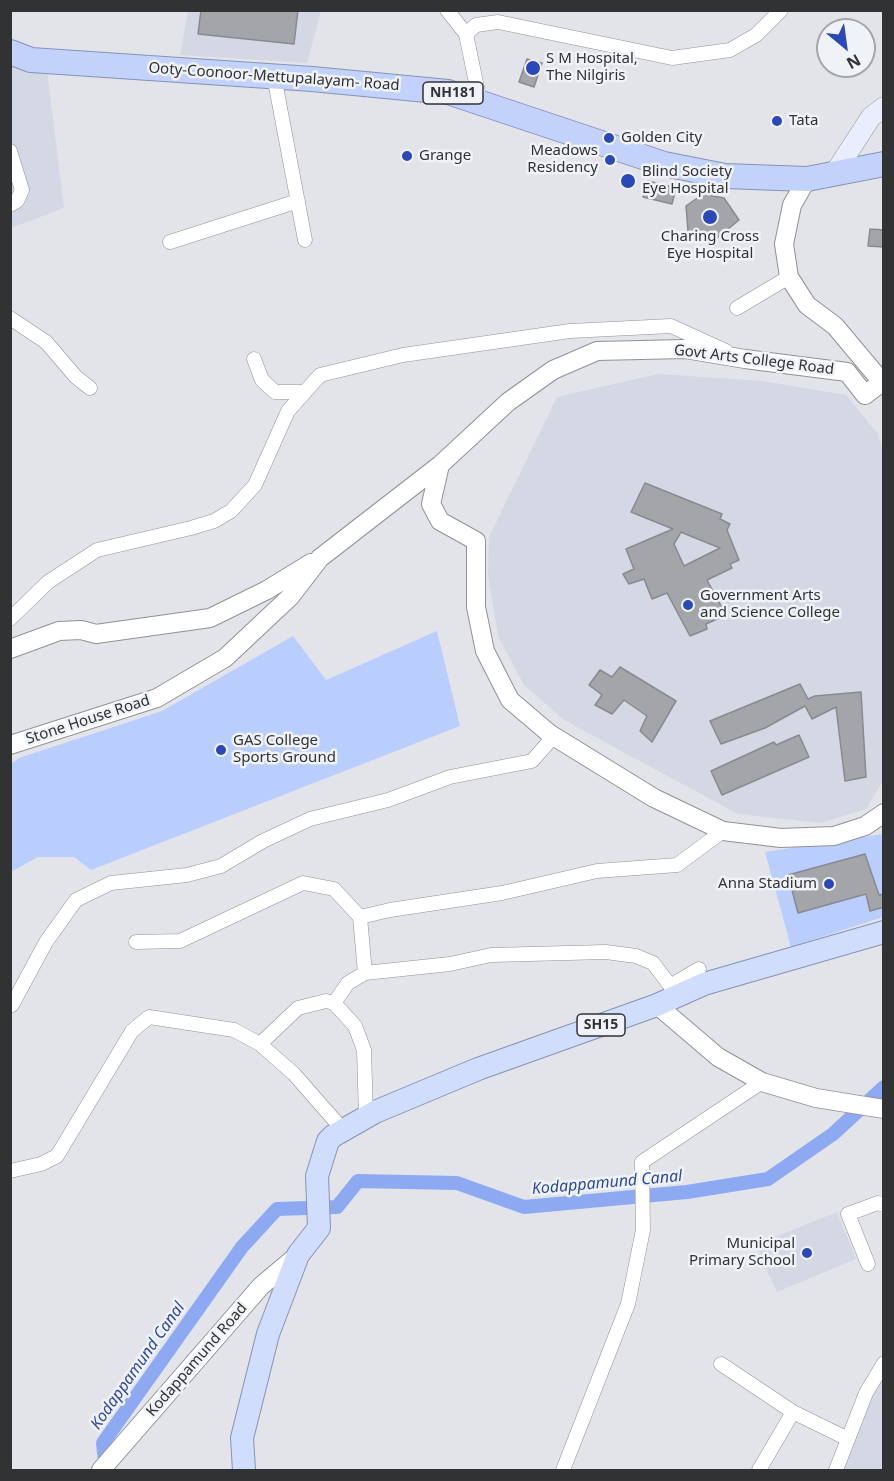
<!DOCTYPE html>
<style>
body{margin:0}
#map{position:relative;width:894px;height:1481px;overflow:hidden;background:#e2e4e9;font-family:"Noto Sans",sans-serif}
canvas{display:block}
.frame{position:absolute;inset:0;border:12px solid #313234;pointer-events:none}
.north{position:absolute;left:816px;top:18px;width:60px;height:60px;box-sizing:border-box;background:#eff2f6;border:2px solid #a3a5a8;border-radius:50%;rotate:151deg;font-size:16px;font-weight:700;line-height:24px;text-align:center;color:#313234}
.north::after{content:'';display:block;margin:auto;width:21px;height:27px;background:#2b48b8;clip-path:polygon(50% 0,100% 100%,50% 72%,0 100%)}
</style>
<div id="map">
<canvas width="894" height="1481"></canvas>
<div class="frame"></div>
<div class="north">N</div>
</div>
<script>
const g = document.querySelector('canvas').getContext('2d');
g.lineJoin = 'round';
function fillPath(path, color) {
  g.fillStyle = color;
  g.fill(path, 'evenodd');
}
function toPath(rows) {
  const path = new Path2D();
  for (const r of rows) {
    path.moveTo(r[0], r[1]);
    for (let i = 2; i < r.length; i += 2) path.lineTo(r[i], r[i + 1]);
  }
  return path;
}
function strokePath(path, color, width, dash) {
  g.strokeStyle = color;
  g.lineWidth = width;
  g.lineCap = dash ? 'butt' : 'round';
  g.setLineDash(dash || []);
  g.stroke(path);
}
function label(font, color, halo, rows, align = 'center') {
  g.font = font + ' "Noto Sans",sans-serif';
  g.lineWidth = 5;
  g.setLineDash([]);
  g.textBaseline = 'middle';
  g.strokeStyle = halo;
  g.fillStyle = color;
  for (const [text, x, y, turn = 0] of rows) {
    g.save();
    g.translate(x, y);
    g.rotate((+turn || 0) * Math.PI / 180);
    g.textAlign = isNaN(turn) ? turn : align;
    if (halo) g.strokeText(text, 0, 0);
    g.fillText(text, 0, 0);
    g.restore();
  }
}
const built = toPath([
 [188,11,321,11,307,63,180,55],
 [11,63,47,70,64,208,11,228],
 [658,374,763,381,846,395,878,434,884,458,884,779,866,809,821,823,738,814,564,720,524,685,498,636,488,575,489,537,557,397],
 [837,1212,856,1259,777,1292,755,1245],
 [883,1376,883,1470,841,1470,858,1427]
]);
const green = toPath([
 [437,631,460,726,91,870,74,857,38,857,11,872,11,764,19,758,162,711,293,636,326,680],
 [883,834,883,917,791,947,765,852]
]);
const canal = toPath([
 [106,1470,103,1443,242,1247,277,1209,337,1207,358,1181,457,1183,524,1207,687,1192,768,1179,833,1134,884,1087]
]);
const building = toPath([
 [201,10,298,10,294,44,198,34,201,10],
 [527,59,542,63,534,87,519,82,527,59],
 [648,181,676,188,672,204,643,197,648,181],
 [703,194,724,198,739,220,717,238,688,231,686,206,703,194],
 [870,229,884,230,884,247,868,246,870,229],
 [645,483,722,514,720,519,730,524,727,530,739,560,730,564,732,568,707,580,726,615,706,624,707,629,690,636,667,593,652,599,644,579,629,584,623,574,634,569,626,549,673,529,631,512,645,483],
 [681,532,683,533,720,548,684,566,674,544,681,532],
 [620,667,676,701,652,742,640,731,647,716,624,700,612,714,595,705,602,695,589,685,600,670,612,677,620,667],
 [800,684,808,699,815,696,861,692,866,777,845,781,836,707,812,719,805,706,765,728,721,744,710,721,800,684],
 [799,735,809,757,722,795,711,771,774,742,776,745,799,735],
 [865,854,879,895,884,894,884,907,870,911,866,894,798,913,788,875,865,854]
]);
const minor = toPath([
 [447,10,466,34],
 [274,76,305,240],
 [480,102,466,34,476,25,498,22,672,58,730,50,756,35,781,10],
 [10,151,22,190,17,201,10,205],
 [170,242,298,201],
 [737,308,789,277],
 [10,318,46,342,76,377,90,388],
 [254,359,262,380,275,392,303,392],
 [10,619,48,582,97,550,191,528,214,521,231,511,255,485,288,411,320,375,403,355,570,331,671,326,726,351],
 [360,917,365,973],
 [136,942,180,941,303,883,334,889,360,917,390,910,502,893,597,871,677,865,723,831],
 [670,986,699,969],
 [334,1003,348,983,365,973,450,964,491,955,606,952,636,956,653,963,678,996],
 [12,1005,46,942,76,900,111,883,187,875,221,866,263,841,310,819,388,800,450,777,532,761,554,736],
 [260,1044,298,1008,326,1001,334,1003,355,1026,364,1050,366,1117],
 [10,1171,41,1164,57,1156,132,1031,149,1017,234,1030,260,1044,294,1074,343,1130],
 [868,1264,848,1214,878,1203,884,1205],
 [721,1364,793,1412,848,1439],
 [563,1470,628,1304,643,1230,642,1162,762,1082],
 [759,1470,793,1412],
 [836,1470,866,1393,884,1363]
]);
const tertiary = toPath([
 [807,179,792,205,784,244,789,277,807,305,835,326,882,382,865,395,847,372,745,359,685,349,597,351,553,370,508,402,440,465,431,504,440,521,476,541,476,607,485,651,510,700,550,734,654,798,723,831,781,838,834,836,865,826,884,813],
 [10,649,59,631,81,630,96,634,210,618,267,590,311,563],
 [10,745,157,698,225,658,290,597,320,558,440,465],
 [657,1005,718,1057,762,1082,816,1098,884,1109],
 [101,1470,261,1286,298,1255]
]);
const secondary = toPath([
 [834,174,871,117,884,107]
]);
const primary = toPath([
 [244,1470,242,1438,268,1334,298,1255,319,1228,317,1176,328,1141,333,1136,375,1112,478,1069,657,1005,704,984,884,932]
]);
const trunk = toPath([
 [10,52,31,60,312,79,448,92,664,164,725,176,807,179,884,164]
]);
const markers = [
 [533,68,8,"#2b48b8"],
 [777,121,6,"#2b48b8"],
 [609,138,6,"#2b48b8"],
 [407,156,6,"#2b48b8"],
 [610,160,6,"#2b48b8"],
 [628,181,8,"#2b48b8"],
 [710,217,8,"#2b48b8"],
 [688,605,6,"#2b48b8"],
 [221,750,6,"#2b48b8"],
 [829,884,6,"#2b48b8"],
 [807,1253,6,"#2b48b8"]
];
const shields = [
 [453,93,60],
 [601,1025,48]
];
const shieldNames = [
 ["NH181",453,93],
 ["SH15",601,1025]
];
const poiNames = [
 ["S M Hospital,",546,59],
 ["The Nilgiris",546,76],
 ["Tata",789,121],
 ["Golden City",621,138],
 ["Meadows",598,151,"right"],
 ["Residency",598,168,"right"],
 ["Grange",419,156],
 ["Blind Society",642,172],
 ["Eye Hospital",642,189],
 ["Charing Cross",710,237,"center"],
 ["Eye Hospital",710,254,"center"],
 ["Government Arts",700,596],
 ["and Science College",700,613],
 ["GAS College",233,741],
 ["Sports Ground",233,758],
 ["Anna Stadium",817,884,"right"],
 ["Municipal",795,1244,"right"],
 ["Primary School",795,1261,"right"]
];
const streetNames = [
 ["Ooty-Coonoor-Mettupalayam- Road",274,77,4],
 ["Govt Arts College Road",754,360,7],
 ["Stone House Road",88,720,-18],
 ["Kodappamund Road",197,1360,-49]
];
const waterNames = [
 ["Kodappamund Canal",607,1183,-5],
 ["Kodappamund Canal",138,1366,-55]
];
fillPath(built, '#d3d8e4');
fillPath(green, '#bacefd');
strokePath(canal, '#8ca9f2', 14);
fillPath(building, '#a3a5a9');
strokePath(building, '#888a8f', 1.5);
strokePath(minor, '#909297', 15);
strokePath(tertiary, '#909297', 20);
strokePath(secondary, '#909297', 21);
strokePath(primary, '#8593b5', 24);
strokePath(trunk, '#8593b5', 26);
strokePath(minor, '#fff', 14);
strokePath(tertiary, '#fff', 18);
strokePath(secondary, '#e8eefe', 20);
strokePath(primary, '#d1ddfc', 22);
strokePath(trunk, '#c2d2fb', 24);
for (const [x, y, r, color] of markers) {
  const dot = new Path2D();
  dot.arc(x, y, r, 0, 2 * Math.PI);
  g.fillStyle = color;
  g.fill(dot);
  strokePath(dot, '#eff2f6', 2);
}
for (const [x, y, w] of shields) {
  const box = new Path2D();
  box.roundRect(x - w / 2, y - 11, w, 22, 4.5);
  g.fillStyle = '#eff2f6';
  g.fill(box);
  strokePath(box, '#313234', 1.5);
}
label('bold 14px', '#313234', null, shieldNames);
label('15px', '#313234', '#eff2f6', poiNames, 'left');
label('15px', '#313234', '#eff2f6', streetNames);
label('italic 16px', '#2f4a9f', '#eff2f6', waterNames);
</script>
